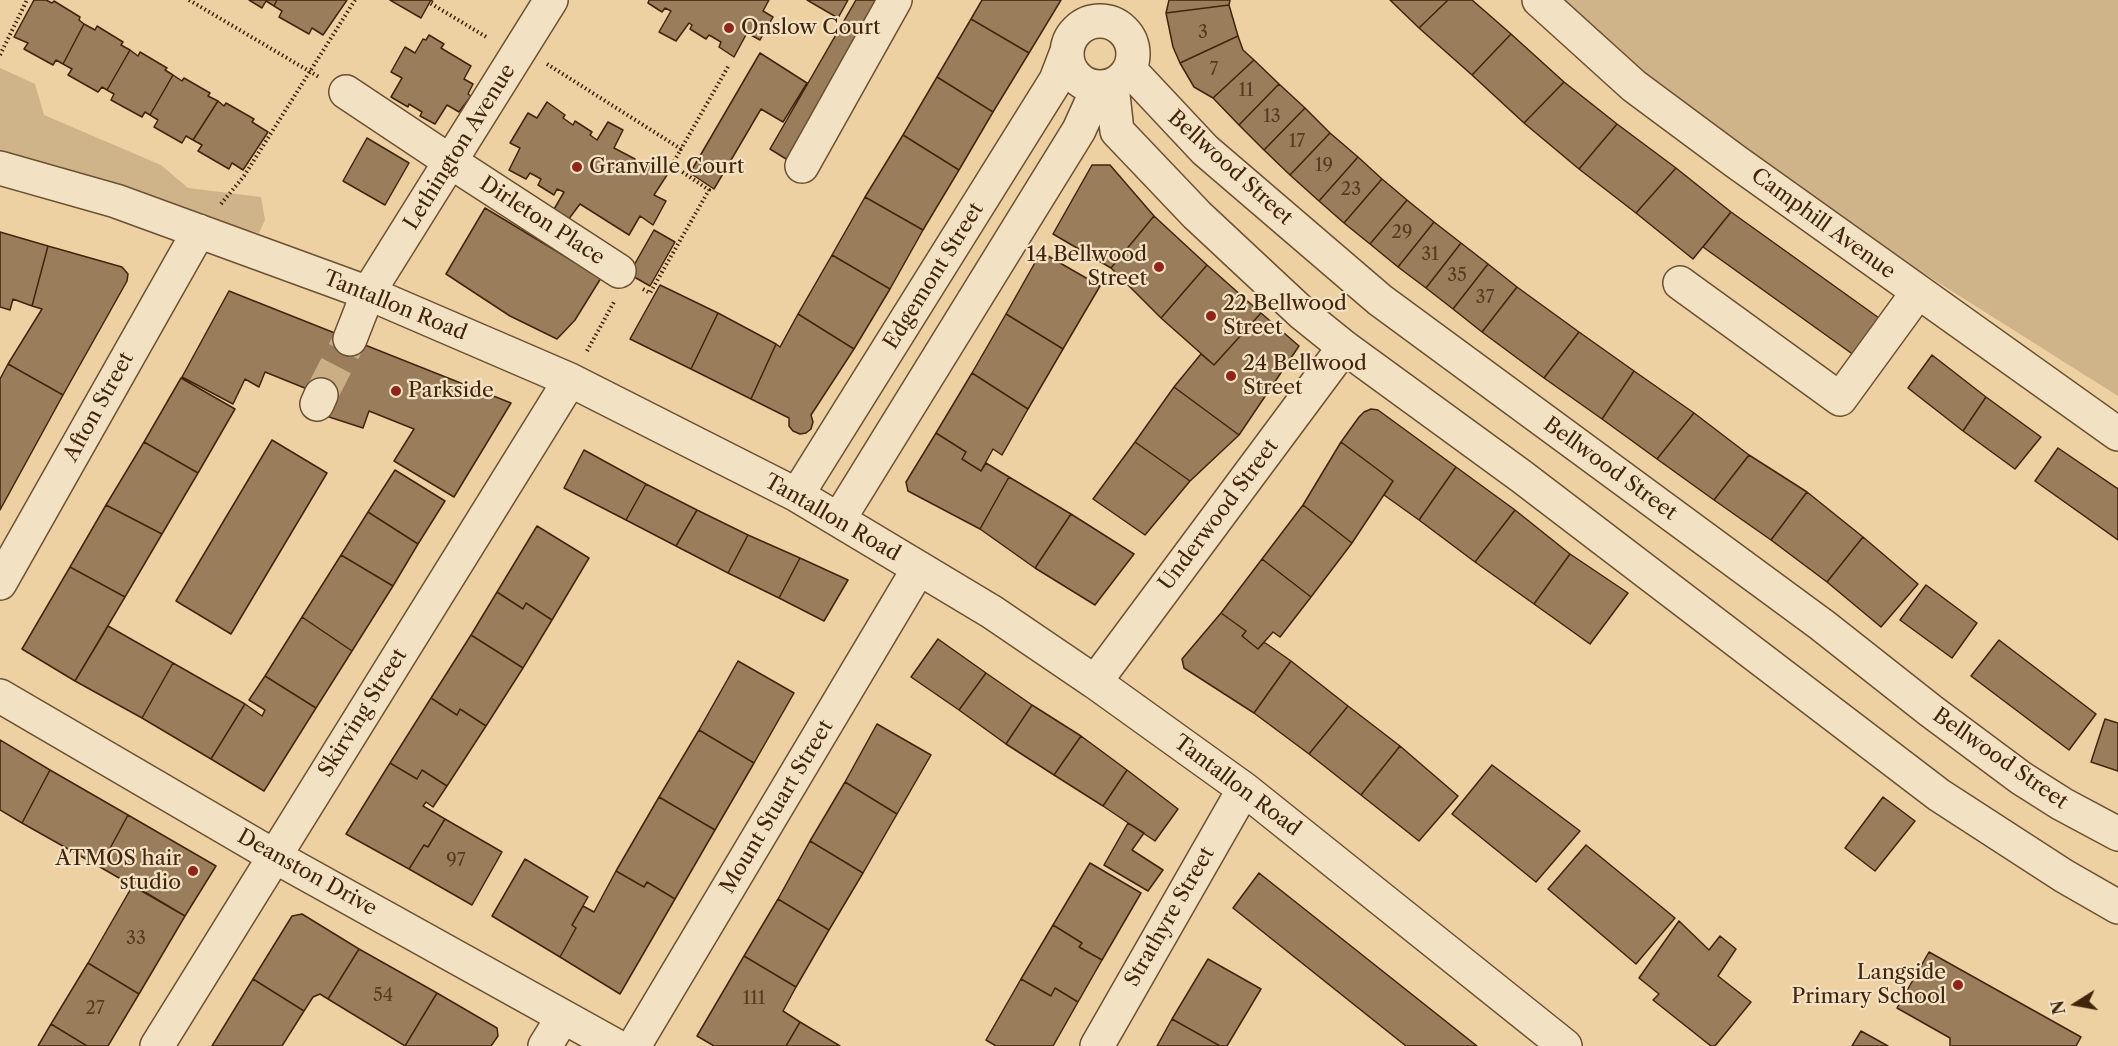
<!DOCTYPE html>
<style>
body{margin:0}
#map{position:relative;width:2118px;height:1046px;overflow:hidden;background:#edd1a3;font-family:"Libre Caslon Text",serif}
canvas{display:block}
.north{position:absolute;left:2046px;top:974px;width:60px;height:60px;-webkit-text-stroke:4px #f3e1c3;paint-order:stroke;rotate:259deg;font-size:16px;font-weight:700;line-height:24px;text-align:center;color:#40250c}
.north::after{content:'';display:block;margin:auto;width:21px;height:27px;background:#40250c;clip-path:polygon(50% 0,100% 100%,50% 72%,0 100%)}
</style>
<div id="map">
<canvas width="2118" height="1046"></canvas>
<div class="north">N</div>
</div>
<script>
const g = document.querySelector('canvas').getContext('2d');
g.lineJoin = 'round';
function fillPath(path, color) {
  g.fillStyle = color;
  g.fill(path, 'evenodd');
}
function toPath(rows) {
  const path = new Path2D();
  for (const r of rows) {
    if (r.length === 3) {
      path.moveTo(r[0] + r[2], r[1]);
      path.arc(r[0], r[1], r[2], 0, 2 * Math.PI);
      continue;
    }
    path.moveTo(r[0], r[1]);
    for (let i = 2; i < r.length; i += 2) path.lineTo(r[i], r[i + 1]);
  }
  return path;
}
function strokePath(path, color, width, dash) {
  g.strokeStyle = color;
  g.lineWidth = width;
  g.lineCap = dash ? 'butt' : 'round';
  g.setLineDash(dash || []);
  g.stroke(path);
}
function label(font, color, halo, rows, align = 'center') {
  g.font = font + ' "Libre Caslon Text",serif';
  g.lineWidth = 4.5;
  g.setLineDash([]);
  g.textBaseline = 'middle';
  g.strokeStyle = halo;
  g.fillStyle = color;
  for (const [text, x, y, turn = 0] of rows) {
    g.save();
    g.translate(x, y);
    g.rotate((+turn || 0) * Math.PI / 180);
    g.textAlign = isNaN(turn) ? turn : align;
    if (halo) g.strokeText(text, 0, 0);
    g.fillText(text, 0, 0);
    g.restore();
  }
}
const green = toPath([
 [1561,0,2118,0,2118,396,1725,148],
 [0,68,35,84,44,115,161,165,188,188,261,197,265,220,259,233,129,203,0,156]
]);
const building = toPath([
 [34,0,46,0,52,3,54,1,80,17,79,20,84,24,63,64,56,60,53,65,24,49,28,43,14,37,34,0],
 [249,0,277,0,274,6,266,1,262,8,249,0],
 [277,0,347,0,323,35,312,28,309,34,279,17,282,11,274,6,277,0],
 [390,0,431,0,421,18,390,0],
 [649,0,769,0,763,11,773,17,760,40,747,33,734,57,719,47,721,42,709,35,706,39,690,29,692,25,689,23,676,41,659,32,671,11,665,8,662,12,648,3,649,0],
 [807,0,848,0,838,18,807,0],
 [856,0,887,0,791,162,770,149,856,0],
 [982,0,1061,0,1029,53,971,19,982,0],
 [1169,0,1230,0,1229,5,1166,13,1169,0],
 [1390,0,1448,0,1419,28,1390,0],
 [1448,0,1472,0,1511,34,1472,75,1419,28,1448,0],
 [1229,5,1238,36,1180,63,1173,47,1166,13,1229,5],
 [971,19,1029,53,993,112,937,77,971,19],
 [84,24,95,30,97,26,123,42,121,45,130,50,107,90,102,87,98,92,68,75,72,69,63,64,84,24],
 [1511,34,1564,82,1524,123,1472,75,1511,34],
 [429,35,444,44,441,48,471,66,464,79,473,84,468,94,471,96,459,112,447,105,435,124,420,116,422,112,409,104,408,107,391,97,402,78,391,72,405,47,415,53,423,39,426,40,429,35],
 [1238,36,1243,50,1254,60,1213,98,1194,87,1180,63,1238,36],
 [130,50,138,56,140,52,167,68,165,70,173,75,150,115,145,112,142,117,111,100,114,94,107,90,130,50],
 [760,53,807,83,783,122,761,109,714,189,690,173,760,53],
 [1254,60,1279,84,1239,125,1213,98,1254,60],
 [173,75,182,81,184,78,210,93,208,96,218,101,193,140,186,136,182,143,154,127,158,120,150,115,173,75],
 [937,77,993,112,959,170,903,135,937,77],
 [1564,82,1617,124,1579,169,1524,123,1564,82],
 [1279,84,1305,108,1264,150,1239,125,1279,84],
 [218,101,224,106,226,103,254,119,252,122,268,132,243,170,232,163,229,169,198,151,202,145,193,140,218,101],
 [547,102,565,115,563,118,573,125,575,121,592,132,590,135,597,140,608,122,623,130,614,148,635,159,634,162,647,169,648,165,667,175,654,195,666,201,653,225,640,216,629,235,580,204,568,220,553,211,564,192,557,189,554,195,538,185,541,179,530,173,526,179,509,170,520,148,510,143,528,113,537,118,547,102],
 [1305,108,1330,133,1290,175,1264,150,1305,108],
 [1617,124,1676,168,1636,213,1579,169,1617,124],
 [1330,133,1358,157,1319,201,1290,175,1330,133],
 [903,135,959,170,923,230,865,197,903,135],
 [367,138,409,163,385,205,343,181,367,138],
 [1358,157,1382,179,1344,223,1319,201,1358,157],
 [1092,165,1110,165,1154,216,1111,268,1053,234,1092,165],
 [1676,168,1731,212,1693,259,1636,213,1676,168],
 [1382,179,1407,200,1370,244,1344,223,1382,179],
 [865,197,923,230,890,289,832,255,865,197],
 [1407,200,1434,222,1398,267,1370,244,1407,200],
 [485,208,601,278,575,320,557,339,510,316,446,274,485,208],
 [1731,212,1886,323,1858,358,1703,247,1731,212],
 [1154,216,1207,265,1161,318,1111,268,1154,216],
 [1434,222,1461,243,1426,288,1398,267,1434,222],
 [654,230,675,242,650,286,629,274,654,230],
 [0,232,48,246,32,306,13,299,10,310,0,307,0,232],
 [1461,243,1488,264,1453,309,1426,288,1461,243],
 [48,246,122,267,128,274,127,281,63,395,8,364,42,309,32,306,48,246],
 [1041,252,1100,286,1063,349,1006,314,1041,252],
 [832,255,890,289,854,349,798,314,832,255],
 [1488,264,1517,287,1482,332,1453,309,1488,264],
 [1207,265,1261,313,1214,365,1161,318,1207,265],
 [660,285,718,313,691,369,630,339,660,285],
 [1517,287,1579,332,1544,378,1482,332,1517,287],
 [229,291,511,403,454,497,394,461,414,429,369,411,363,428,326,416,332,399,265,372,259,387,245,379,233,404,182,377,229,291],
 [718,313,776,344,751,399,691,369,718,313],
 [1261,313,1299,346,1239,435,1174,387,1201,354,1214,365,1261,313],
 [798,314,854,349,811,415,813,422,811,429,806,433,800,434,793,431,789,426,789,418,751,399,776,344,780,347,798,314],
 [1006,314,1063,349,1028,409,972,373,1006,314],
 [1579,332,1634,371,1602,419,1544,378,1579,332],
 [1932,355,1986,397,1963,431,1908,388,1932,355],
 [8,364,63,395,0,510,0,379,8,364],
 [1634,371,1694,413,1657,459,1602,419,1634,371],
 [972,373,1028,409,1002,455,993,449,981,471,962,459,966,452,936,433,972,373],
 [181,378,235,409,198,473,144,442,181,378],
 [1174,387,1239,435,1190,481,1135,442,1174,387],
 [1986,397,2041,437,2015,469,1963,431,1986,397],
 [1371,409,1378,410,1456,467,1419,520,1384,495,1393,481,1341,442,1359,417,1364,412,1371,409],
 [1694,413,1749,455,1714,500,1657,459,1694,413],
 [936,433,966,452,962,459,981,471,986,463,1009,477,980,529,908,491,906,482,936,433],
 [272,440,327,473,231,634,176,601,272,440],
 [144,442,198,473,162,534,106,505,144,442],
 [1135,442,1190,481,1145,535,1093,499,1135,442],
 [1341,442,1393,481,1352,543,1303,505,1341,442],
 [2058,448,2118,489,2118,540,2035,481,2058,448],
 [584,450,646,484,626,520,564,488,584,450],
 [1749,455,1807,492,1771,540,1714,500,1749,455],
 [1456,467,1515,510,1475,562,1419,520,1456,467],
 [395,470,445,501,418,544,368,512,395,470],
 [1009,477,1071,514,1035,568,980,529,1009,477],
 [646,484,697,510,676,546,626,520,646,484],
 [1807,492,1863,537,1827,582,1771,540,1807,492],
 [106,505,162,534,125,597,70,567,106,505],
 [1303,505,1352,543,1311,597,1262,559,1303,505],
 [697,510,748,535,728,573,676,546,697,510],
 [1515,510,1570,554,1534,604,1475,562,1515,510],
 [368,512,418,544,393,586,341,555,368,512],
 [1071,514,1134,554,1095,605,1035,568,1071,514],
 [537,526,589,558,552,620,526,603,523,609,497,592,537,526],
 [748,535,800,558,779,598,728,573,748,535],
 [1863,537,1918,584,1881,627,1827,582,1863,537],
 [1570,554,1628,593,1590,644,1534,604,1570,554],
 [341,555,393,586,352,651,302,617,341,555],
 [800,558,848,580,824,621,779,598,800,558],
 [1262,559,1311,597,1280,637,1273,632,1258,649,1242,636,1246,631,1221,613,1262,559],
 [70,567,125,597,75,681,22,649,70,567],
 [1926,585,1977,623,1952,658,1900,620,1926,585],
 [497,592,523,609,526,603,552,620,523,668,471,635,497,592],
 [1221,613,1246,631,1242,636,1258,649,1264,642,1291,661,1254,713,1184,668,1182,659,1221,613],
 [302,617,352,651,316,708,265,676,302,617],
 [108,626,173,663,142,718,75,681,108,626],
 [471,635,523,668,486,726,460,709,457,715,431,698,471,635],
 [938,639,986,673,959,710,911,677,938,639],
 [1999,640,2096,714,2069,750,1971,676,1999,640],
 [738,661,794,693,754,763,699,730,738,661],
 [1291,661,1348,706,1309,754,1254,713,1291,661],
 [173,663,245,704,211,759,142,718,173,663],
 [986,673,1032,705,1006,744,959,710,986,673],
 [265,676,316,708,264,791,211,759,245,704,262,716,265,710,249,700,265,676],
 [431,698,457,715,460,709,486,726,447,786,422,770,417,779,390,763,431,698],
 [1032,705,1081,736,1054,775,1006,744,1032,705],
 [1348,706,1400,746,1361,795,1309,754,1348,706],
 [2105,719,2118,723,2118,771,2091,762,2105,719],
 [877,724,931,755,897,814,845,782,877,724],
 [699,730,754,763,715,830,659,797,699,730],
 [1081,736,1127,770,1103,806,1054,775,1081,736],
 [0,740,50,770,22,823,0,810,0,740],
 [1400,746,1458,796,1419,841,1361,795,1400,746],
 [390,763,417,779,422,770,447,786,433,807,426,802,423,806,445,819,428,847,424,845,409,869,346,834,390,763],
 [1492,765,1580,831,1536,882,1452,814,1492,765],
 [50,770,128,815,100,867,22,823,50,770],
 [1127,770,1178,809,1155,841,1103,806,1127,770],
 [845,782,897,814,863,873,810,841,845,782],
 [659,797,715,830,675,899,647,882,644,887,616,871,659,797],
 [1883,797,1915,821,1875,871,1845,848,1883,797],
 [128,815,216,866,185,916,100,867,128,815],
 [445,819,502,852,472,905,409,869,424,845,428,847,445,819],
 [1128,823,1144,833,1132,850,1163,870,1148,891,1104,865,1128,823],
 [810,841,863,873,829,930,778,899,810,841],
 [1586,845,1675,918,1636,964,1548,889,1586,845],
 [525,859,588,897,572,925,576,928,560,957,492,916,525,859],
 [1090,863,1141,893,1102,960,1079,947,1082,943,1053,925,1090,863],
 [616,871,644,887,647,882,675,899,620,994,560,957,576,928,572,925,583,906,594,912,616,871],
 [1259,873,1477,1046,1406,1046,1233,908,1259,873],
 [133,885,185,916,139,994,88,963,133,885],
 [778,899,829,930,796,987,744,956,778,899],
 [302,914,359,949,328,999,320,994,313,997,304,1011,253,979,292,916,302,914],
 [1679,921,1709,950,1720,936,1736,949,1718,976,1751,1002,1715,1046,1711,1046,1653,1000,1659,994,1639,978,1679,921],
 [1053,925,1082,943,1079,947,1102,960,1078,1002,1055,988,1051,996,1021,979,1053,925],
 [359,949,437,993,405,1046,328,999,359,949],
 [1929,952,2081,1037,2076,1046,1950,1046,1950,1038,1897,1008,1929,952],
 [744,956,796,987,783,1011,800,1022,786,1046,714,1046,697,1036,744,956],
 [1208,959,1261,989,1227,1046,1220,1046,1172,1019,1208,959],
 [88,963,139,994,108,1046,87,1046,51,1024,88,963],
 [253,979,304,1011,282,1046,212,1046,253,979],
 [1021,979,1051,996,1055,988,1078,1002,1053,1046,996,1046,986,1040,1021,979],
 [437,993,497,1028,498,1036,491,1046,405,1046,437,993],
 [1172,1019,1220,1046,1157,1046,1172,1019],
 [800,1022,840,1046,786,1046,800,1022],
 [51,1024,87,1046,38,1046,51,1024],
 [1861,1031,1888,1046,1852,1046,1861,1031]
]);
const minorTunnel = toPath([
 [321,395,350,339]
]);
const path = toPath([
 [189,0,319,77],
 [432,0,430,3,488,38],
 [0,55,27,0],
 [547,64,681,149,729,65],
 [221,204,244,176,355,0],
 [643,289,650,293,709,190,672,165,681,149],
 [587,351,614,302]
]);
const minor = toPath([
 [1539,0,1634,86,1735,161,2118,434],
 [1100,54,33],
 [1130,70,1205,150,1380,300,1822,625,1931,711,2021,778,2062,804,2118,834],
 [1112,86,1117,131,1197,215,1303,314,1344,347,1521,476,1939,795,2064,876,2118,907],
 [346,92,451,162,619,271],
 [802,166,895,0],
 [0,168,116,201,368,293,570,380,797,495,992,612,1095,682,1244,789,1565,1046],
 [1680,283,1840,399,1918,292],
 [350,339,368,293,551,0],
 [317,404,321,395],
 [797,495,1056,80,1066,54],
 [839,519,1079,130,1098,88],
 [0,583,199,231],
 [1095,682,1344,347],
 [0,696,274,856,616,1046],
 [157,1046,570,380],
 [545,1046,563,1017],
 [634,1046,919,568],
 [1097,1046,1244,789]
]);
const markers = [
 [729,28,6,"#8f2418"],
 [577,167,6,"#8f2418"],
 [1159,267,6,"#8f2418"],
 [1211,316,6,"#8f2418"],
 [1231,376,6,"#8f2418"],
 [396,391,6,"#8f2418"],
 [193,871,6,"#8f2418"],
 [1958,985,6,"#8f2418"]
];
const numberNames = [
 ["3",1203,33],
 ["7",1214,70],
 ["11",1246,91],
 ["13",1272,117],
 ["17",1297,142],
 ["19",1324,166],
 ["23",1351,190],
 ["29",1402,233],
 ["31",1430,255],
 ["35",1457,276],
 ["37",1485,298],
 ["97",456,861],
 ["33",136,939],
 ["54",383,996],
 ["111",754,999],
 ["27",95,1009]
];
const poiNames = [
 ["Onslow Court",741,28],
 ["Granville Court",589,167],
 ["14 Bellwood",1147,255,"right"],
 ["Street",1147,279,"right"],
 ["22 Bellwood",1223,304],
 ["Street",1223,328],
 ["24 Bellwood",1243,364],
 ["Street",1243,388],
 ["Parkside",408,391],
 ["ATMOS hair",181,859,"right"],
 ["studio",181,883,"right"],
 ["Langside",1946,973,"right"],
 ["Primary School",1946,997,"right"]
];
const streetNames = [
 ["Lethington Avenue",460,147,-58],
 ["Bellwood Street",1230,168,42],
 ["Dirleton Place",542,221,33],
 ["Camphill Avenue",1823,224,36],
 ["Edgemont Street",934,276,-58],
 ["Tantallon Road",395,306,22],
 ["Afton Street",99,407,-61],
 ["Bellwood Street",1610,469,36],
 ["Underwood Street",1219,515,-53],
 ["Tantallon Road",832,518,30],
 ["Skirving Street",363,713,-58],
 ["Bellwood Street",2000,759,35],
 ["Tantallon Road",1237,786,37],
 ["Mount Stuart Street",777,807,-59],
 ["Deanston Drive",307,873,29],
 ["Strathyre Street",1170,917,-60]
];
fillPath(green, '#d0b489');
fillPath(building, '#9a7e5b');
strokePath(building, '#40250c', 1.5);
strokePath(minorTunnel, '#caaf85', 33, [33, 16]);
strokePath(minor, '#6b5032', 36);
strokePath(path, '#40250c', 4, [1.5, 3]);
strokePath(minor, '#f3e1c3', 33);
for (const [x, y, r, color] of markers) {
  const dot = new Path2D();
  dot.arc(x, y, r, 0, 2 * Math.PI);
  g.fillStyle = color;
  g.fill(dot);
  strokePath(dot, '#f3e1c3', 2);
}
label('18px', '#563b20', null, numberNames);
label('21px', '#40250c', '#f3e1c3', poiNames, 'left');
label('21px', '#40250c', '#f3e1c3', streetNames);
</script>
